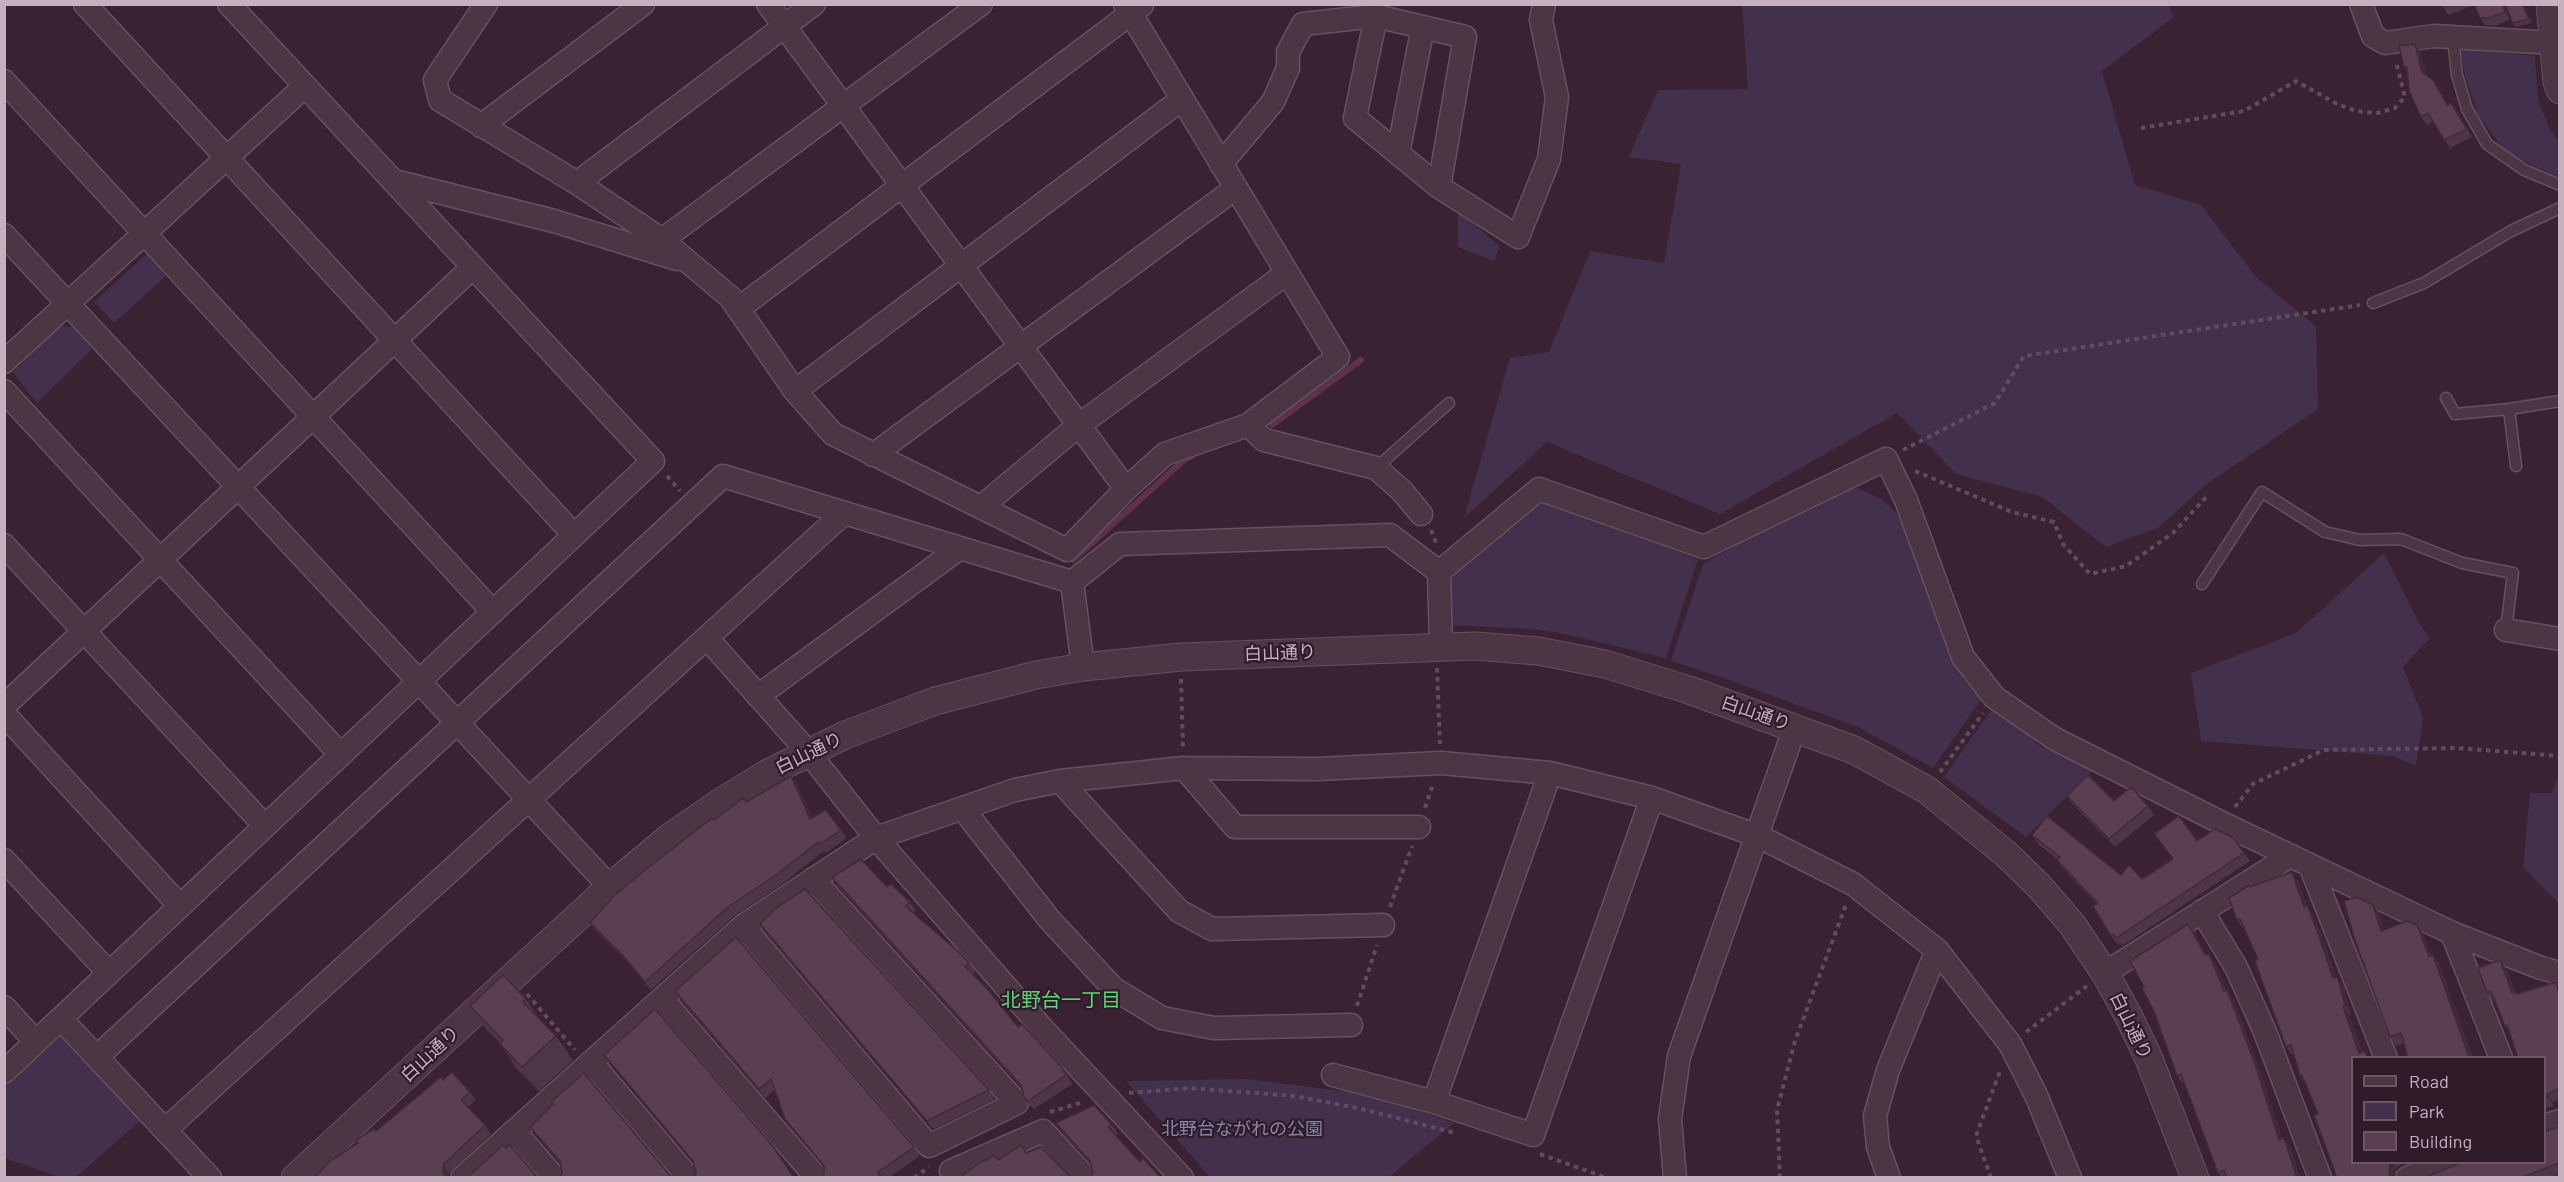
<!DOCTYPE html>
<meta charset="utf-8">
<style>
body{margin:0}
#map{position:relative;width:2564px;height:1182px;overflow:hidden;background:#3b2233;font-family:Barlow,sans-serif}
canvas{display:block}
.frame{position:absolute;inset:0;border:6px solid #c7b1bf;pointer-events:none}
.legend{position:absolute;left:2351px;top:1056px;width:195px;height:108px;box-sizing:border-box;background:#301b29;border:2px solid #6c5765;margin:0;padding:8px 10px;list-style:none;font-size:18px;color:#c7b1bf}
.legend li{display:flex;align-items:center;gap:12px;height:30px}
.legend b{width:30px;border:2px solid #6c5765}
</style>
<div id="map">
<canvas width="2564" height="1182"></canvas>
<div class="frame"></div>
<ul class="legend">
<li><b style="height:8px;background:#4c3644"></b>Road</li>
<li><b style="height:16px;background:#42304d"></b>Park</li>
<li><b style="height:16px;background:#5b3e52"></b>Building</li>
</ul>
</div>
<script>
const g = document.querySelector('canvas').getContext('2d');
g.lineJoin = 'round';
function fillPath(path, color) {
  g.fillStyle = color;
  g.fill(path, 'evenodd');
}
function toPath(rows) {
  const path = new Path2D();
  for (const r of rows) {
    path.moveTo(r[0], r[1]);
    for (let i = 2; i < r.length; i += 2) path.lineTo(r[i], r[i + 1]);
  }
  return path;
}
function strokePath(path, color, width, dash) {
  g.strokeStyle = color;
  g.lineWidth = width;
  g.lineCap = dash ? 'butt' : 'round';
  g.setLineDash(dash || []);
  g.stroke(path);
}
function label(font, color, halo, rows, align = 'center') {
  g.font = font + ' Barlow,"Noto Sans JP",sans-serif';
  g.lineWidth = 4.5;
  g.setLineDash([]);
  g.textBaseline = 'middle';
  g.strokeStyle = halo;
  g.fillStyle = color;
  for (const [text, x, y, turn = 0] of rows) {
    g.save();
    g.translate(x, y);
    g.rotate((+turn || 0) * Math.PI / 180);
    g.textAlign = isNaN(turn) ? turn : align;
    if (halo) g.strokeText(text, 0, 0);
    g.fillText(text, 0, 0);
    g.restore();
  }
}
const green = toPath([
 [1742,5,2169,5,2173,18,2102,71,2135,185,2201,205,2256,277,2316,326,2318,409,2207,484,2159,527,2106,547,2042,497,1956,474,1897,413,1720,514,1547,442,1464,518,1510,358,1549,352,1590,251,1664,263,1681,164,1629,157,1658,90,1748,89],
 [2460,49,2535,56,2538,100,2549,128,2559,142,2559,177,2507,154,2478,115,2466,79],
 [1458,210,1500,247,1494,261,1458,247],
 [150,251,169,273,114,323,94,302],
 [59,326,74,327,92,349,37,403,13,373],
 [1857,488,1881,499,1903,519,1961,676,1974,692,1983,697,1933,768,1858,727,1721,677,1671,661,1703,564,1819,499],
 [1540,499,1698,559,1666,658,1565,634,1532,629,1450,625,1445,576],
 [2384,553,2420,625,2430,638,2403,667,2423,718,2416,766,2393,756,2201,741,2191,673,2296,633],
 [1995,705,2040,746,2093,770,2026,837,1944,777],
 [2559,777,2559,904,2523,867,2530,793,2551,793],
 [60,1025,149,1113,76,1177,60,1177,5,1158,5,1077],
 [1247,1079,1373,1095,1454,1123,1389,1177,1210,1177,1126,1081]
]);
const stream = toPath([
 [1272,425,1361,360],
 [1073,560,1185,459,1191,457]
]);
const path = toPath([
 [2141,128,2244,111,2296,81,2337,104,2356,111,2378,113,2395,108,2405,97,2396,62],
 [1903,450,1995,403,2024,356,2360,305],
 [1915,471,2012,512,2054,522,2063,544,2090,574,2126,566,2173,533,2208,495],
 [667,476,680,491],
 [1431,530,1437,545],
 [1437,668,1440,744],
 [1181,679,1183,749],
 [1940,772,1983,713],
 [2235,807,2253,784,2324,750,2457,748,2560,756],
 [1425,808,1433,784],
 [1390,907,1412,846],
 [527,994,575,1050],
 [1357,1006,1377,945],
 [2026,1032,2087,986],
 [1129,1093,1189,1088,1295,1096,1362,1109,1455,1133],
 [1050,1112,1083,1102],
 [1540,1154,1607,1178],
 [914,1178,929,1167],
 [1780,1178,1777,1110,1795,1041,1847,902],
 [1991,1178,1976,1136,2000,1071]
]);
const service = toPath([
 [2453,37,2457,75,2467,109,2487,144,2524,170,2560,185],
 [2373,303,2424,283,2511,231,2560,208],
 [2446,398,2455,414,2509,409,2560,401],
 [2509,409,2516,466],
 [1376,468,1449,403],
 [2202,584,2262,492,2325,532,2360,540,2401,539,2462,563,2513,573,2506,630]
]);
const minor = toPath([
 [85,4,574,535],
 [486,4,435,80,440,100,577,183,662,240,730,297,795,391,833,434,1067,550,1126,489,1165,454,1248,425,1338,357,1125,4],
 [768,4,1126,489],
 [2361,4,2373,36,2385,43,2434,36,2553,43],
 [1376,16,1355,118,1439,187,1518,237,1549,159,1557,97,1541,20,1544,4],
 [4,81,493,612],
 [481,126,643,4],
 [1398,153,1423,27],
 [1221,164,1273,102,1288,68,1288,52,1303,24,1376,16,1465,37,1439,187],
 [394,181,554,221,677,259],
 [577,183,814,4],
 [4,235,610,887],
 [662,240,981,4],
 [738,309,1142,5],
 [4,362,305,86],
 [4,391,341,755],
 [795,391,1182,99],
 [1248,425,1264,440,1376,468,1402,491,1421,514],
 [873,455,1236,188],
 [981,507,1079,425,1287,273],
 [4,545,265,826],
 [1439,572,1539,489,1704,547,1886,459,1906,500,1963,657,1994,697,2055,739,2224,824,2452,933,2541,968,2560,973],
 [1439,572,1441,646],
 [1072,582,1083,667],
 [2506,630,2560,639],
 [707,638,808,752,876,838,1042,1028,1182,1178],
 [758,696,960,548],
 [4,706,473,267],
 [4,714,180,906],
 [1184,768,1235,827,1419,827],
 [1060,781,1179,911,1212,929,1383,925],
 [963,809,1049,919,1114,989,1162,1018,1214,1028,1351,1025],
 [4,860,109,973],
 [2310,865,2386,1058],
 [2202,911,2236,967,2265,1032,2320,1178],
 [743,926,929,1146,1017,1103,813,879],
 [2452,933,2501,1058],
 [2105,973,2290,856],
 [662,999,817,1178],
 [4,1007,36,1042],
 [61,1019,210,1178],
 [97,1057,723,476,1072,582,1120,544,1390,535,1439,572],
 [591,1062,689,1178],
 [4,1072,653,461,229,4],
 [1333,1075,1434,1102,1533,1135,1652,798],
 [1434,1102,1550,773],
 [2544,1126,2560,1121],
 [165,1130,844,513],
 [514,1131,555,1178],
 [462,1178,743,926,876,838,1015,790,1060,781,1184,768,1317,769,1441,763,1550,773,1652,798,1758,836,1853,884,1937,950,2010,1044,2036,1095,2070,1178],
 [956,1178,951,1171,1043,1131,1086,1178],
 [1675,1178,1670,1119,1679,1056,1795,727],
 [1889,1178,1878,1147,1875,1116,1888,1070,1937,950],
 [2407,1178,2447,1162]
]);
const tertiary = toPath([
 [2550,4,2557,82,2560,90],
 [295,1178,610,887,670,837,721,802,768,773,845,735,935,701,1036,675,1083,667,1181,657,1475,646,1538,651,1605,664,1689,690,1854,750,1927,790,2006,854,2039,886,2071,923,2105,973,2129,1017,2149,1059,2195,1178]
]);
const wall = toPath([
 [2442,4,2504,4,2510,19,2495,26,2485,25,2480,18,2474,5,2448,15],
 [2523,4,2532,23,2516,27,2513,23],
 [2415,44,2420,52,2426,75,2439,88,2448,105,2456,111,2472,137,2450,148,2433,121,2427,125,2421,117,2408,72,2404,67],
 [797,784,812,818,826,810,847,838,826,853,824,851,782,884,734,916,651,990,626,960,596,931,590,923,746,802],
 [2067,796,2114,801,2148,806,2154,815,2115,847,2073,805],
 [2032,835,2121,875,2142,879,2173,859,2197,841,2234,838,2250,861,2122,946,2120,943,2117,944,2111,936,2096,903,2063,869,2057,860,2058,860,2038,844],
 [832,877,887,887,910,902,916,910,913,913,969,963,975,972,973,974,1018,1027,1066,1073,1072,1084,1034,1109,1030,1106,1024,1097,1022,1088,838,886],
 [2298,881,2307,906,2313,914,2326,947,2336,977,2337,977,2344,987,2351,1014,2349,1014,2362,1052,2352,1162,2408,1162,2396,1167,2395,1178,2337,1178,2318,1114,2306,1084,2300,1076,2294,1055,2292,1055,2286,1047,2258,959,2244,928,2243,928,2237,920,2250,887],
 [2373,905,2379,913,2384,929,2417,925,2423,934,2431,956,2433,955,2439,963,2472,1056,2404,1043,2396,1046,2390,1037],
 [760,924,989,1090,995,1099,933,1129,766,933],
 [2194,932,2206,955,2215,962,2226,991,2233,999,2261,1073,2282,1139,2284,1138,2290,1147,2300,1178,2221,1178,2218,1173,2185,1083,2183,1084,2177,1076,2154,1011,2144,987],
 [2506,969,2515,992,2517,994,2559,987,2559,1100,2553,1102,2554,1106,2544,1109,2544,1058,2510,1032,2505,1026,2495,1000,2493,1001,2487,993],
 [675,991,914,1147,920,1156,888,1178,821,1178,824,1173,824,1168,785,1119,775,1090,765,1098,681,1000],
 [526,999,541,1021,556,1036,573,1060,539,1091,516,1068,500,1043,487,1030,470,1006],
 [604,1055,772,1145,696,1173,694,1163,610,1063],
 [443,1080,470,1092,476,1100,468,1107,485,1125,491,1134,449,1173,449,1178,314,1178],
 [1056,1123,1112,1125,1118,1134,1115,1135,1140,1162,1161,1178,1093,1173,1091,1163,1062,1132],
 [530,1127,672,1178,562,1173,560,1163,536,1135],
 [2559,1127,2559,1174,2550,1178,2423,1178]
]);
const shadedWall = toPath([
 [2502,4,2504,4,2510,19,2505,12],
 [2415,44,2420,52,2428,79,2422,72],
 [2433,80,2439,88,2452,113,2447,105],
 [791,776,797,784,816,827,810,819],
 [2292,872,2298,881,2310,915,2304,907],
 [2307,905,2313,914,2326,947,2339,986,2333,978],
 [2373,905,2379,913,2387,939,2381,931],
 [2188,924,2194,932,2211,963,2205,955],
 [2417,925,2423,934,2435,965,2429,956],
 [2209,954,2215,962,2230,1000,2224,991],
 [2433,955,2439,963,2472,1058,2469,1057],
 [2500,960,2506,969,2518,1002,2512,993],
 [2337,977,2344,987,2351,1014,2345,1005],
 [2227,990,2233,999,2261,1073,2285,1148,2279,1140],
 [2343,1006,2349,1014,2363,1058,2359,1053],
 [2547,1094,2553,1102,2554,1106,2548,1097],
 [2284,1138,2290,1147,2300,1178,2297,1178],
 [2390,1162,2393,1162,2396,1167,2395,1178,2391,1178,2389,1175],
 [443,1165,449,1173,449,1178,446,1178,443,1173]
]);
const building = toPath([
 [2442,4,2451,4,2443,8,2442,4],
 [2474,4,2502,4,2505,12,2489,18,2480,18,2474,4],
 [2505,4,2522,4,2529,19,2513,23,2505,4],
 [2415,44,2422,72,2433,80,2447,105,2451,103,2467,129,2444,140,2428,113,2421,117,2409,91,2407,67,2404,67,2399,46,2415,44],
 [2088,775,2114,801,2131,787,2148,806,2109,839,2067,796,2088,775],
 [791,776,810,819,826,810,841,830,820,844,818,842,776,875,728,907,645,982,620,952,590,923,613,897,645,870,712,818,714,820,743,798,746,802,791,776],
 [2047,816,2121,875,2129,865,2142,879,2173,859,2154,834,2179,816,2197,841,2215,829,2234,838,2244,853,2116,938,2114,934,2111,936,2093,906,2098,903,2057,860,2060,857,2032,835,2047,816],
 [861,859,887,887,891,884,910,902,905,906,959,952,969,963,965,966,989,991,1018,1027,1022,1024,1060,1065,1066,1075,1028,1101,1024,1097,1021,1085,832,877,861,859],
 [2292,872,2304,907,2307,905,2320,939,2333,978,2337,977,2338,979,2345,1005,2343,1006,2359,1053,2365,1051,2367,1058,2352,1058,2352,1162,2390,1162,2389,1175,2391,1178,2337,1178,2314,1115,2318,1114,2302,1075,2300,1076,2291,1045,2286,1047,2255,961,2258,959,2240,919,2237,920,2229,898,2249,885,2250,887,2292,872],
 [805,889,989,1090,927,1121,760,924,776,908,805,889],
 [2357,897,2373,905,2381,931,2407,921,2417,925,2429,956,2433,955,2469,1057,2472,1056,2472,1058,2408,1058,2401,1033,2390,1037,2354,937,2344,901,2357,897],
 [2188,924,2205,955,2209,954,2224,991,2227,990,2255,1064,2279,1140,2284,1138,2297,1178,2227,1178,2224,1170,2218,1173,2181,1074,2177,1076,2154,1011,2142,988,2144,987,2130,961,2188,924],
 [736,937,914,1147,878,1172,880,1175,877,1178,821,1178,824,1173,824,1166,785,1119,771,1079,759,1089,675,991,736,937],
 [2500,960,2512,993,2516,992,2517,994,2556,982,2559,993,2559,1089,2547,1094,2548,1097,2544,1099,2544,1058,2518,1058,2507,1025,2505,1026,2491,991,2487,993,2478,968,2500,960],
 [503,975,526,999,523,1002,556,1036,522,1067,500,1044,503,1040,470,1006,503,975],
 [655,1009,772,1145,794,1178,693,1178,696,1173,693,1161,604,1055,655,1009],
 [452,1072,470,1092,461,1100,485,1125,443,1165,443,1173,447,1178,314,1178,330,1161,358,1143,356,1140,374,1129,376,1131,441,1077,443,1080,452,1072],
 [584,1073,672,1178,559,1178,562,1173,560,1161,530,1127,553,1104,551,1102,584,1073],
 [1094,1105,1112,1125,1108,1127,1140,1162,1143,1158,1161,1178,1090,1178,1093,1173,1090,1161,1056,1123,1094,1105],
 [2559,1127,2559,1163,2520,1178,2423,1178,2463,1162,2544,1162,2544,1132,2559,1127],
 [509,1144,538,1178,467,1178,503,1145,506,1148,509,1144],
 [1021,1145,1026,1153,1041,1147,1071,1178,959,1178,979,1163,994,1156,998,1160,1021,1145]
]);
const streetNames = [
 ["白山通り",1280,653,-2],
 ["白山通り",1756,713,19],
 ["白山通り",809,753,-26],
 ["白山通り",2131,1026,64],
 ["白山通り",430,1054,-43]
];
const parkNames = [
 ["北野台ながれの公園",1242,1129]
];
const neighbourhoodNames = [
 ["北野台一丁目",1061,1000]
];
fillPath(green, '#42304d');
strokePath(stream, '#5e324f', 6);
strokePath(service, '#66515f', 13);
strokePath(minor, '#66515f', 25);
strokePath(tertiary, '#66515f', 29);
strokePath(path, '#5f4b62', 4, [4.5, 4.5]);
strokePath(service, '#4c3644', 10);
strokePath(minor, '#4c3644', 22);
strokePath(tertiary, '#4c3644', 27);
fillPath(wall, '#4e3547');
fillPath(shadedWall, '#402b39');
fillPath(building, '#5b3e52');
strokePath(building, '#402b39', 1.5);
label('18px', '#c7b1bf', '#301b29', streetNames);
label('18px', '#8686ad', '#301b29', parkNames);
label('20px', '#5fd577', '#301b29', neighbourhoodNames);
</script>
